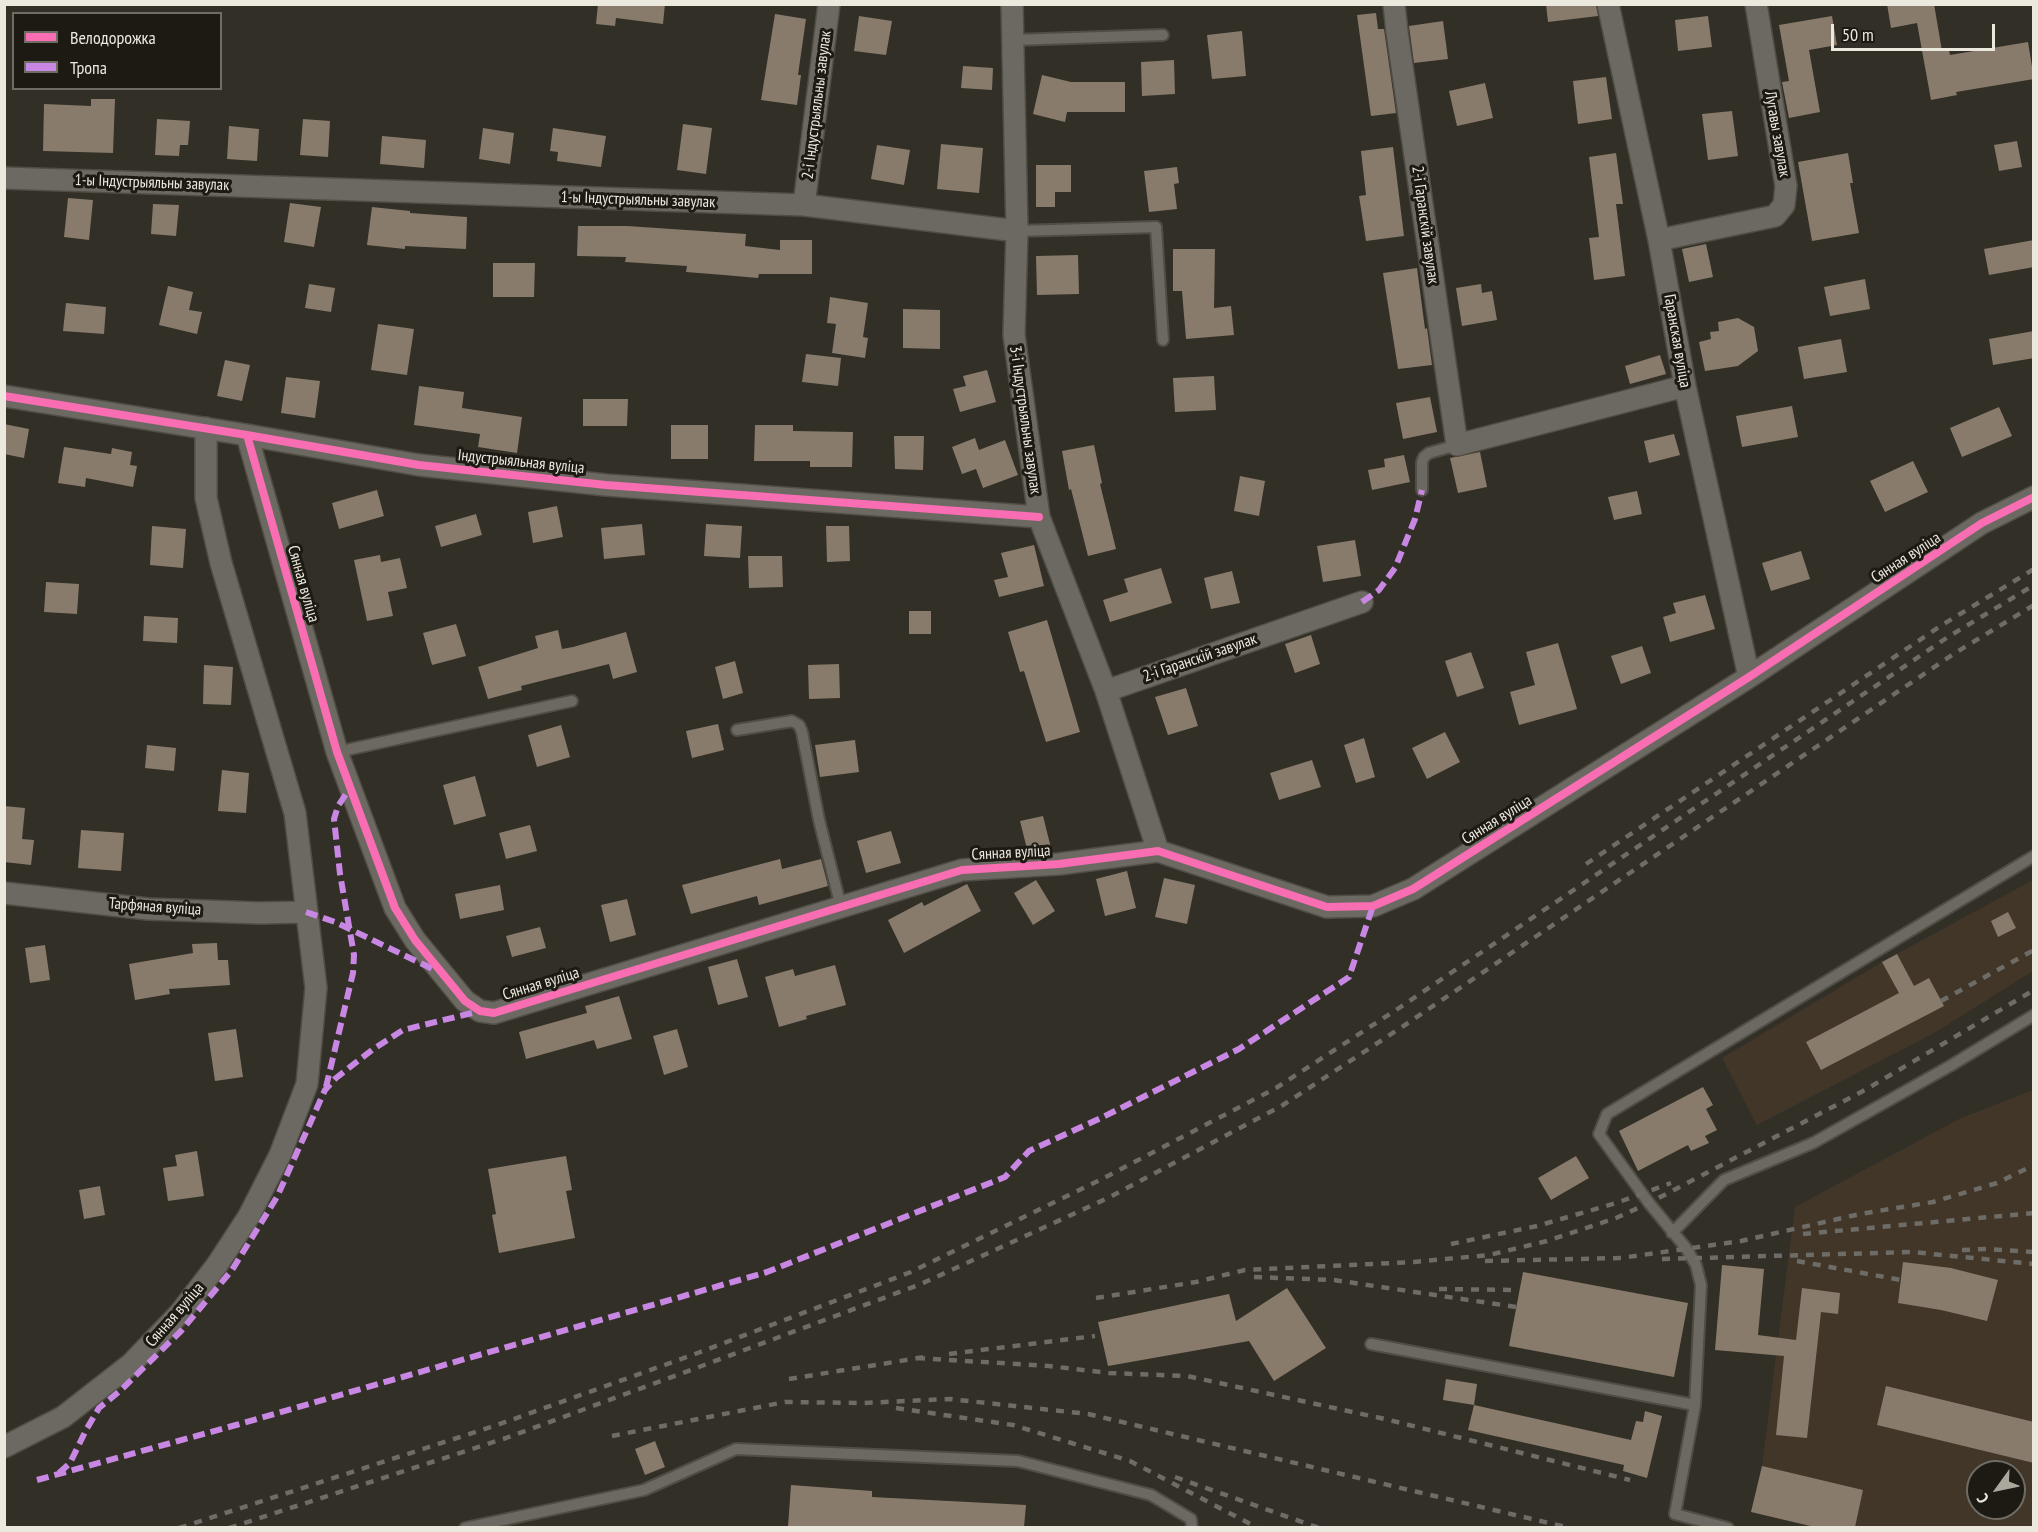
<!DOCTYPE html>
<meta charset="utf-8">
<style>
body{margin:0}
#map{position:relative;width:2038px;height:1532px;overflow:hidden;background:#322f26;font-family:"PT Sans Narrow",sans-serif}
canvas{display:block}
.frame{position:absolute;inset:0;border:6px solid #ebe8dd;pointer-events:none}
.legend{position:absolute;left:12px;top:12px;width:210px;height:78px;box-sizing:border-box;background:#1c1a13;border:2px solid #6f6c64;margin:0;padding:8px 10px;list-style:none;font-size:18px;color:#ebe8dd}
.legend li{display:flex;align-items:center;gap:12px;height:30px}
.legend b{width:30px;border:2px solid #6f6c64}
.north{position:absolute;left:1966px;top:1460px;width:60px;height:60px;box-sizing:border-box;background:#1c1a13;border:2px solid #6f6c64;border-radius:50%;rotate:237deg;font-size:16px;font-weight:700;line-height:24px;text-align:center;color:#ebe8dd}
.north::after{content:'';display:block;margin:auto;width:21px;height:27px;background:#aaa79d;clip-path:polygon(50% 0,100% 100%,50% 72%,0 100%)}
.scale{position:absolute;left:1831px;top:24px;width:164px;height:27px;box-sizing:border-box;border:3px solid #ebe8dd;border-top:0;padding-left:8px;font-size:18px;line-height:21px;white-space:nowrap;color:#ebe8dd;-webkit-text-stroke:4px #1c1a13;paint-order:stroke}
</style>
<div id="map">
<canvas width="2038" height="1532"></canvas>
<div class="frame"></div>
<ul class="legend">
<li><b style="height:8px;background:#f96db3"></b>Велодорожка</li>
<li><b style="height:8px;background:#c787e3"></b>Тропа</li>
</ul>
<div class="north">С</div>
<div class="scale">50 m</div>
</div>
<script>
const g = document.querySelector('canvas').getContext('2d');
g.lineJoin = 'round';
function fillPath(path, color) {
  g.fillStyle = color;
  g.fill(path, 'evenodd');
}
function toPath(rows) {
  const path = new Path2D();
  for (const r of rows) {
    path.moveTo(r[0], r[1]);
    for (let i = 2; i < r.length; i += 2) path.lineTo(r[i], r[i + 1]);
  }
  return path;
}
function strokePath(path, color, width, dash) {
  g.strokeStyle = color;
  g.lineWidth = width;
  g.lineCap = dash ? 'butt' : 'round';
  g.setLineDash(dash || []);
  g.stroke(path);
}
function label(font, color, halo, rows, align = 'center') {
  g.font = font + ' "PT Sans Narrow",sans-serif';
  g.lineWidth = 6;
  g.setLineDash([]);
  g.textBaseline = 'middle';
  g.strokeStyle = halo;
  g.fillStyle = color;
  for (const [text, x, y, turn = 0] of rows) {
    g.save();
    g.translate(x, y);
    g.rotate((+turn || 0) * Math.PI / 180);
    g.textAlign = isNaN(turn) ? turn : align;
    if (halo) g.strokeText(text, 0, 0);
    g.fillText(text, 0, 0);
    g.restore();
  }
}
const industrial = toPath([
 [2033,880,2033,971,1936,1032,1757,1125,1722,1058,1882,962],
 [2033,1090,2033,1527,1815,1528,1751,1512,1762,1466,1795,1207,1961,1118],
 [1978,1472,2014,1472,2014,1508,1978,1508]
]);
const building = toPath([
 [598,4,665,4,663,24,616,18,615,26,596,24],
 [1546,4,1596,4,1598,16,1548,22],
 [1887,4,1934,4,1942,51,1949,50,1950,55,2028,42,2034,79,1956,92,1957,95,1931,100,1917,23,1891,28],
 [1376,13,1378,29,1384,29,1396,113,1371,116,1357,15],
 [775,14,806,19,798,75,801,75,797,105,761,100],
 [859,16,892,21,886,55,854,51],
 [1708,16,1712,47,1678,51,1675,20],
 [1832,16,1837,45,1809,50,1820,112,1789,118,1782,82,1789,81,1779,25],
 [1443,21,1448,59,1414,63,1409,26],
 [1242,31,1246,76,1212,79,1207,35],
 [1174,60,1175,94,1142,96,1141,62],
 [963,66,993,68,992,90,961,88],
 [1042,75,1071,82,1125,82,1125,112,1067,112,1065,122,1033,114],
 [1606,77,1612,119,1578,124,1573,81],
 [1485,83,1493,118,1457,126,1449,91],
 [91,99,115,99,113,153,43,151,44,104,91,106],
 [1732,111,1738,156,1708,160,1702,114],
 [157,119,190,121,188,145,180,145,179,156,155,155],
 [303,119,330,121,328,157,300,155],
 [683,124,712,128,706,174,677,170],
 [229,126,259,129,257,161,227,159],
 [483,128,514,133,510,164,479,159],
 [553,128,606,136,601,167,557,161,558,152,550,151],
 [382,136,426,140,424,168,380,164],
 [2017,141,2022,167,1999,171,1994,145],
 [941,144,983,148,979,193,937,189],
 [877,145,910,150,904,185,871,179],
 [1393,147,1404,236,1366,241,1359,196,1366,195,1361,151],
 [1616,153,1623,204,1616,204,1625,276,1594,280,1589,238,1599,237,1589,157],
 [1848,153,1853,183,1850,183,1859,233,1812,241,1798,162],
 [1036,165,1071,165,1071,192,1055,192,1055,207,1036,207],
 [1177,167,1179,183,1174,184,1177,209,1149,212,1144,171],
 [68,198,93,200,89,240,64,237],
 [290,203,321,207,314,247,284,242],
 [153,204,179,205,176,236,151,234],
 [372,207,410,211,410,213,467,217,466,249,405,246,405,249,367,245],
 [578,226,627,226,746,234,745,246,780,250,780,240,812,240,812,274,759,274,758,278,724,275,686,272,687,266,625,262,626,257,577,256],
 [2034,240,2034,267,1989,275,1984,249],
 [1706,244,1713,277,1689,282,1682,249],
 [1173,249,1215,249,1214,308,1231,306,1234,335,1186,339,1182,291,1173,291],
 [1078,255,1079,294,1037,295,1036,256],
 [493,263,535,263,534,297,493,297],
 [1417,268,1425,329,1427,328,1432,365,1398,369,1383,273],
 [1865,279,1870,309,1830,316,1824,287],
 [309,284,335,288,331,312,305,308],
 [1481,284,1482,293,1492,291,1497,320,1462,326,1456,288],
 [168,286,193,292,189,310,202,312,197,334,159,325],
 [830,297,868,303,863,337,868,338,865,358,832,353,836,324,827,323],
 [66,303,106,307,104,334,63,331],
 [903,309,940,310,940,349,903,348],
 [1738,318,1754,327,1758,351,1738,366,1705,371,1699,342,1711,339,1710,332,1719,331,1718,322],
 [378,324,414,329,407,375,371,370],
 [2034,331,2034,358,1993,365,1989,339],
 [1841,339,1847,372,1804,379,1798,347],
 [806,354,841,358,838,386,802,382],
 [1660,355,1666,374,1630,384,1625,366],
 [225,360,250,365,242,401,217,396],
 [987,370,996,402,960,412,953,389,966,386,963,376],
 [1214,376,1216,410,1175,412,1173,378],
 [286,377,320,381,315,418,281,413],
 [419,386,464,392,462,408,522,417,517,453,478,447,480,434,414,425],
 [1430,397,1437,432,1403,439,1396,403],
 [583,399,628,399,627,426,583,426],
 [1792,406,1798,437,1742,447,1736,416],
 [1999,407,2012,436,1962,457,1950,428],
 [4,424,29,429,24,458,4,454],
 [671,425,708,425,708,459,671,459],
 [755,425,793,425,793,431,853,432,852,467,810,467,810,461,754,461],
 [1674,434,1680,455,1649,463,1644,441],
 [894,436,924,436,923,470,895,469],
 [975,438,979,450,1005,440,1018,475,983,488,976,469,962,474,952,447],
 [1094,445,1102,483,1100,484,1116,549,1088,556,1071,489,1069,490,1062,451],
 [64,447,111,454,112,448,132,452,130,465,137,466,133,487,86,478,85,487,58,483],
 [1480,452,1487,487,1458,493,1450,458],
 [1404,455,1410,482,1372,490,1368,470,1385,467,1384,459],
 [1913,461,1928,492,1885,512,1870,481],
 [1240,476,1265,481,1259,516,1234,511],
 [377,490,384,516,339,529,332,503],
 [1637,491,1642,514,1614,520,1608,497],
 [557,506,563,537,533,543,528,512],
 [476,514,482,535,441,547,435,526],
 [642,524,645,555,604,559,601,528],
 [706,524,742,526,740,558,704,556],
 [152,526,186,529,183,568,150,565],
 [826,526,849,526,850,561,827,562],
 [1355,540,1361,576,1323,582,1317,546],
 [1034,545,1044,586,999,597,994,580,1008,577,1001,553],
 [1801,551,1810,579,1771,591,1762,563],
 [380,555,381,562,400,558,407,588,388,592,393,616,367,621,354,560],
 [748,556,782,556,783,587,749,588],
 [1161,568,1172,603,1110,622,1103,600,1128,592,1124,579],
 [1232,571,1240,603,1211,609,1204,578],
 [46,582,79,584,77,614,44,612],
 [1705,595,1715,629,1670,642,1663,617,1676,613,1673,603],
 [909,611,931,611,931,634,909,634],
 [144,616,178,618,177,643,143,641],
 [1047,620,1080,732,1046,742,1024,671,1020,672,1008,632],
 [456,624,466,656,432,665,423,633],
 [558,630,562,649,573,647,626,632,637,672,613,679,609,664,521,686,522,690,488,699,478,667,538,648,535,636],
 [1311,635,1320,664,1295,673,1285,644],
 [1558,643,1577,709,1519,725,1510,692,1535,685,1526,652],
 [1642,646,1651,673,1621,684,1611,656],
 [1471,652,1484,688,1457,697,1445,661],
 [735,661,743,693,723,699,715,667],
 [839,664,840,698,809,699,808,665],
 [204,665,233,667,231,705,203,704],
 [1186,688,1198,726,1168,735,1155,697],
 [718,724,724,750,692,758,686,731],
 [561,725,570,757,537,767,528,735],
 [1445,732,1460,762,1427,779,1412,748],
 [1364,738,1375,777,1356,783,1344,745],
 [855,740,859,772,820,777,815,745],
 [147,745,176,748,174,771,145,768],
 [1312,760,1321,787,1279,800,1270,773],
 [222,770,249,773,246,813,218,811],
 [475,776,486,816,454,825,443,785],
 [4,806,25,808,22,839,34,840,31,865,4,862],
 [1043,816,1051,848,1028,853,1020,821],
 [530,825,537,851,506,859,499,833],
 [81,830,124,833,121,871,78,868],
 [891,831,901,863,866,873,857,841],
 [780,859,782,869,821,859,828,886,759,905,757,896,691,914,682,885],
 [1127,871,1136,908,1105,916,1096,879],
 [1164,878,1195,885,1187,924,1155,917],
 [1036,880,1055,911,1033,925,1014,893],
 [967,884,981,911,904,953,888,920,922,902,924,906],
 [500,885,504,910,460,919,455,894],
 [627,899,636,935,610,942,601,905],
 [2008,912,2016,928,1998,937,1991,921],
 [540,927,546,948,512,957,506,936],
 [217,943,218,960,228,960,230,985,169,989,170,994,135,1000,129,964,193,953,192,944],
 [45,945,50,980,30,983,25,948],
 [1897,954,1914,986,1929,978,1944,1006,1821,1070,1806,1042,1899,993,1882,962],
 [737,959,748,997,718,1005,708,967],
 [835,965,846,1005,806,1016,807,1019,779,1027,765,977,793,969,795,976],
 [619,996,632,1039,597,1049,594,1040,526,1059,519,1032,587,1013,585,1006],
 [236,1029,243,1077,215,1081,208,1033],
 [677,1029,688,1067,664,1075,653,1036],
 [1703,1087,1713,1105,1706,1109,1717,1130,1705,1136,1709,1143,1691,1151,1688,1145,1638,1171,1619,1131],
 [197,1151,204,1196,168,1201,163,1168,177,1166,175,1155],
 [566,1156,572,1190,566,1191,575,1238,499,1253,492,1215,496,1214,488,1169],
 [1576,1156,1589,1178,1551,1200,1538,1178],
 [100,1186,105,1215,84,1219,79,1190],
 [1903,1262,1951,1268,1998,1280,1987,1321,1941,1310,1898,1303],
 [1722,1265,1764,1269,1758,1335,1796,1340,1802,1288,1840,1293,1838,1314,1821,1312,1807,1438,1776,1435,1784,1356,1715,1350],
 [1523,1272,1688,1303,1674,1377,1509,1346],
 [1287,1288,1326,1348,1274,1381,1249,1341,1108,1366,1098,1322,1229,1294,1236,1321],
 [1446,1379,1477,1384,1474,1405,1443,1400],
 [1886,1386,2034,1422,2034,1463,1877,1425],
 [1474,1405,1631,1440,1636,1421,1643,1422,1645,1411,1662,1416,1647,1478,1623,1471,1624,1465,1468,1430],
 [655,1441,665,1467,645,1475,635,1449],
 [1762,1466,1863,1490,1855,1527,1815,1527,1751,1512],
 [791,1485,872,1491,872,1497,1026,1505,1024,1527,788,1527]
]);
const lane = toPath([
 [1013,40,1163,35],
 [1017,231,1156,227,1163,340],
 [1422,490,1422,462,1424,457,1429,453,1457,445],
 [737,730,792,721,799,725,802,732,819,820,841,907],
 [337,752,572,701],
 [1672,1233,1724,1180,1813,1143,1950,1066,2034,1015],
 [1371,1344,1695,1405],
 [465,1528,644,1490,736,1449,1018,1461,1151,1495,1191,1519,1192,1528],
 [1728,1528,1675,1514,1695,1405,1701,1285,1696,1265,1686,1248,1649,1203,1599,1134,1607,1114,2034,856]
]);
const street = toPath([
 [1012,4,1017,231,1014,335,1039,517,1106,691,1158,851],
 [1394,4,1397,32,1457,445,1685,386],
 [1608,4,1659,240,1685,386,1749,677],
 [4,178,804,205,1017,231],
 [804,205,829,4],
 [1659,240,1775,216,1784,205,1786,186,1756,4],
 [4,396,247,435,419,465,606,485,1039,517],
 [247,435,337,752,395,908,415,940,465,1001,480,1011,494,1013,962,870,1059,864,1158,851,1327,907,1373,906,1413,889,1749,677,1982,523,2034,497],
 [1106,691,1362,602],
 [4,893,148,909,260,913,306,912],
 [4,1447,63,1417,131,1364,180,1313,217,1265,249,1216,280,1155,307,1084,316,988,295,813,221,563,206,498,206,428]
]);
const rail = toPath([
 [1586,864,1942,625,2034,569],
 [1941,1001,2034,950],
 [1803,1234,2034,1213],
 [1451,1244,1537,1226,1616,1203,1671,1183],
 [1962,1250,1986,1249,2034,1252],
 [1662,1259,1912,1252,2034,1264],
 [1485,1261,1621,1258,1741,1241,1860,1214,1933,1202,1997,1183,2034,1165],
 [1797,1261,1901,1280],
 [1254,1277,1334,1280,1516,1307],
 [1439,1289,1519,1290],
 [1096,1298,1196,1282,1245,1270,1414,1262,1489,1255,1547,1241,1616,1218,1649,1203,1865,1090,2034,990],
 [949,1354,1095,1336],
 [917,1358,1049,1366,1109,1373,1187,1376,1385,1419,1630,1480],
 [789,1379,925,1357],
 [896,1408,1013,1425,1130,1461,1258,1528],
 [612,1436,785,1402,863,1403,950,1399,1088,1414,1570,1528],
 [1175,1477,1319,1528],
 [179,1528,497,1425,695,1354,911,1272,1100,1180,1276,1088,1396,1010,1948,637,2034,585],
 [229,1528,506,1438,699,1367,921,1284,1108,1198,1283,1105,1405,1025,1955,653,2034,605]
]);
const quiet = toPath([
 [1362,602,1379,590,1395,568,1415,519,1422,490],
 [306,912,335,922,437,971],
 [326,1087,353,973,354,955,340,874,334,819,338,806,350,788],
 [59,1473,70,1463,86,1430,99,1408,121,1390,181,1331,232,1270,277,1197,325,1090,336,1078,372,1050,403,1030,480,1011],
 [37,1480,236,1425,767,1272,1005,1177,1029,1151,1101,1118,1239,1049,1349,977,1373,906]
]);
const cycleway = toPath([
 [4,396,247,435,419,465,606,485,1039,517],
 [247,435,337,752,395,908,415,940,465,1001,480,1011,494,1013,962,870,1059,864,1158,851,1327,907,1373,906,1413,889,1749,677,1982,523,2034,497]
]);
const streetNames = [
 ["2-і Індустрыяльны завулак",817,105,-83],
 ["Лугавы завулак",1777,134,80],
 ["1-ы Індустрыяльны завулак",152,183,2],
 ["1-ы Індустрыяльны завулак",638,200,2],
 ["2-і Гаранскій завулак",1425,225,82],
 ["Гаранская вуліца",1677,341,80],
 ["3-і Індустрыяльны завулак",1025,420,82],
 ["Індустрыяльная вуліца",521,462,6],
 ["Сянная вуліца",1906,558,-33],
 ["Сянная вуліца",303,584,74],
 ["2-і Гаранскій завулак",1200,658,-19],
 ["Сянная вуліца",1497,820,-32],
 ["Сянная вуліца",1011,853,-3],
 ["Тарфяная вуліца",155,907,4],
 ["Сянная вуліца",541,984,-17],
 ["Сянная вуліца",175,1315,-49]
];
fillPath(industrial, '#423629');
fillPath(building, '#887b6c');
strokePath(lane, '#504d45', 14);
strokePath(street, '#504d45', 24);
strokePath(lane, '#6c6962', 10);
strokePath(street, '#6c6962', 21);
strokePath(rail, '#6e6c66', 4.5, [8, 8]);
strokePath(quiet, '#c787e3', 6, [12, 6]);
strokePath(cycleway, '#f96db3', 8);
label('16px', '#ebe8dd', '#1c1a13', streetNames);
</script>
